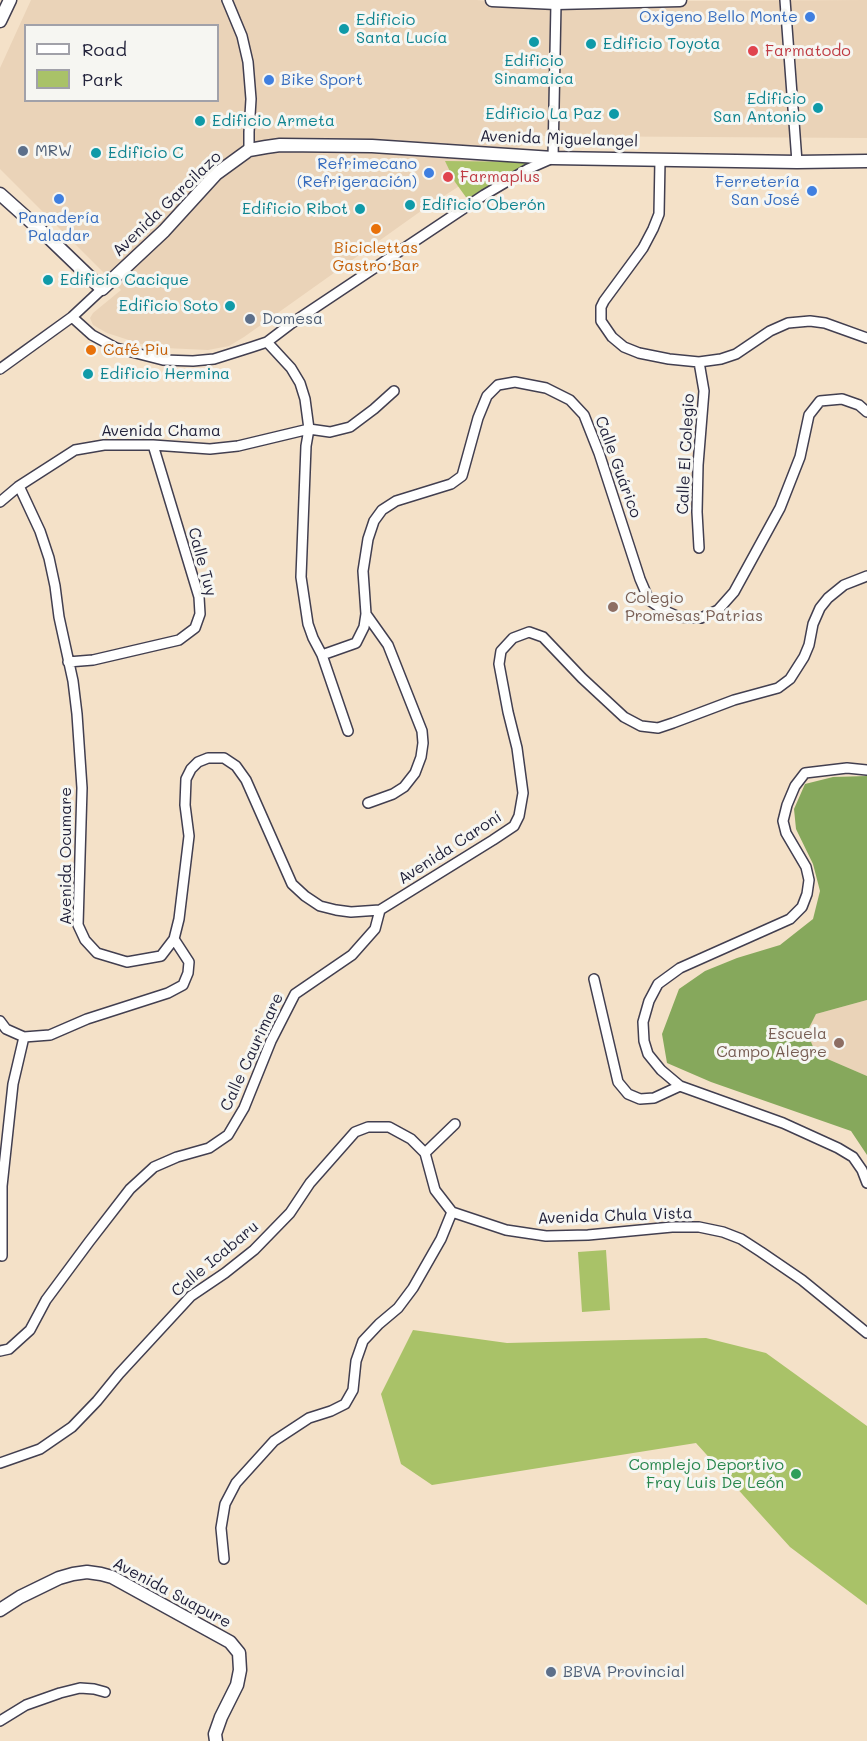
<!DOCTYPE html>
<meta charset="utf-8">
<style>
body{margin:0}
#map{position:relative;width:867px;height:1741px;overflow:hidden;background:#f4e1c8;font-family:Mali,sans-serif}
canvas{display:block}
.legend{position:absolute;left:24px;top:24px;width:195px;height:78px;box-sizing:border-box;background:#f6f6f2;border:2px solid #a1a1a9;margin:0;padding:8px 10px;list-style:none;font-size:18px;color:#22223b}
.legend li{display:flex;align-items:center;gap:12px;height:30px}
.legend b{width:30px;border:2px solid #a1a1a9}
</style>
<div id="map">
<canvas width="867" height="1741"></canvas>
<ul class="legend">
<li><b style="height:8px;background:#fff"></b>Road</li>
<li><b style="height:16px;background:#a9c268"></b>Park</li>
</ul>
</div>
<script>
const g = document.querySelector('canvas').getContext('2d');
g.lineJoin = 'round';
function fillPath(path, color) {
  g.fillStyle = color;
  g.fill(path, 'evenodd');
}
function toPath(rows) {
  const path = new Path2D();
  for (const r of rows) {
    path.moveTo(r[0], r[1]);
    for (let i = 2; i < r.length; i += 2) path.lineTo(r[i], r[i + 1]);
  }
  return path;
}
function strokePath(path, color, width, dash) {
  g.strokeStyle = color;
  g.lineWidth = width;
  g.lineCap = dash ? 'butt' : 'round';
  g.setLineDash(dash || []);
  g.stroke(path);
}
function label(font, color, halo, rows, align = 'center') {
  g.font = font + ' Mali,sans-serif';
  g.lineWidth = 6;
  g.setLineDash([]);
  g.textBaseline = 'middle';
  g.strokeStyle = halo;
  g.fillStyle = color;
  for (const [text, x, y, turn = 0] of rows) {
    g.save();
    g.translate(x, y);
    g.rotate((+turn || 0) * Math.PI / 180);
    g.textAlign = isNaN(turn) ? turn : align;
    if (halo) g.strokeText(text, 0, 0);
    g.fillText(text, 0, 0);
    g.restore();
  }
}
const built = toPath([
 [31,0,477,0,496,2,867,0,867,138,541,136,533,138,421,211,244,337,229,346,208,350,165,348,141,344,107,333,93,325,90,318,93,313,121,290,0,169,0,68],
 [26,26,218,26,218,100,26,100],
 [867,1000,867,1076,816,1054,807,1032,816,1014]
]);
const green = toPath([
 [445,161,529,162,468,200,455,182],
 [606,1250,610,1310,582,1312,578,1252],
 [413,1330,507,1343,706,1338,766,1353,867,1426,867,1605,790,1547,696,1443,432,1485,401,1464,381,1394]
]);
const forest = toPath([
 [867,776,867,1000,816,1014,807,1032,816,1054,867,1076,867,1155,851,1131,711,1082,667,1063,662,1034,679,989,705,971,737,958,780,945,813,919,820,891,813,864,796,829,794,809,805,784,833,777]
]);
const minor = toPath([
 [227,0,242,36,248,62,251,99,249,132,249,150],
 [785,0,797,162],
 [660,160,659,214,653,229,643,248,604,301,601,307,601,321,612,337,624,347,639,353,669,359,699,362,721,359,736,354,770,331,788,323,810,321,825,323,867,338],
 [72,317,92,335,116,348,163,360,193,361,214,359,252,347,267,342,292,323,484,195,528,169,553,158,556,3],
 [0,369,72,317,102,289],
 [394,391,374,409,350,427,330,432,309,429,306,446,301,577,308,624,313,638,322,655,356,643,364,627,366,614,363,571,368,539,374,521,382,510,396,501,451,484,462,476,478,418,487,396,498,385,515,382,546,388,570,400,584,415,599,453,640,579,649,600,665,611,679,617,701,618,718,610,734,592,780,508,800,457,809,415,820,401,842,399,859,405,867,412],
 [19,486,40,531,49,558,55,586,59,617,73,681,77,714,82,788,78,925,85,940,97,953,127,962,161,956,174,939,179,919,189,836,185,805,186,779,191,769,198,762,208,758,224,758,236,766,246,780,292,884,305,896,320,906,336,910,351,912,380,910,493,840,514,826,519,816,523,793,517,748,508,712,499,664,501,651,513,638,529,632,543,637,582,678,624,717,641,726,658,728,673,723,734,700,778,688,790,679,804,657,809,645,813,624,820,608,828,598,844,585,867,576],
 [0,502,19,486,75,450,104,445,153,445,210,449,238,446,309,429,305,399,300,383,291,368,267,342],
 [699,548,697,512,698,465,704,391,699,362],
 [366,614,388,645,422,731,423,743,421,757,415,773,404,787,393,794,368,803],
 [322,655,348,731],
 [68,662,93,660,179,640,195,628,200,614,199,597,153,445],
 [867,770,847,768,805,773,795,786,787,805,783,821,786,833,806,867,809,880,807,894,802,907,790,919,680,968,658,984,649,1001,643,1022,644,1041,648,1054,661,1070,680,1086,783,1123,838,1148,853,1157,862,1170,867,1183],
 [594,979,618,1082,628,1094,640,1099,654,1098,680,1086],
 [0,1021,6,1029,24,1037,50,1035,87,1019,168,993,183,985,188,973,189,962,174,939],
 [425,1153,455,1124],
 [452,1212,506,1230,546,1236,588,1235,672,1227,699,1227,723,1232,741,1239,761,1252,802,1280,867,1333],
 [2,1256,2,1186,13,1084,24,1037],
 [0,1351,9,1349,30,1330,46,1300,89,1242,130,1189,154,1167,177,1157,209,1148,228,1135,244,1108,271,1041,295,994,352,955,375,929,380,910],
 [0,1463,40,1449,72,1427,97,1401,119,1374,191,1296,225,1273,254,1250,290,1213,310,1183,355,1132,368,1127,389,1127,411,1139,425,1153,435,1190,452,1212],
 [224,1559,221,1528,225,1504,236,1483,274,1441,309,1418,331,1411,345,1404,353,1390,356,1361,363,1341,379,1324,398,1308,413,1288,441,1239,452,1212],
 [0,1721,26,1705,60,1693,80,1688,94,1689,105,1692]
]);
const tertiary = toPath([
 [492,0,556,3,680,0],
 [0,21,10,0],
 [0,194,47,236,102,289,164,231,216,174,249,150,266,147,280,145,372,146,553,158,797,162,867,161],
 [0,1610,20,1597,59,1578,73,1574,87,1572,101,1574,112,1577,230,1642,239,1653,240,1670,237,1685,221,1717,215,1734,216,1741]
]);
const markers = [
 [810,17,6,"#3f7fe0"],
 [344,29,6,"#0f9aa8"],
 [534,42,6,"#0f9aa8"],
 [591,44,6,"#0f9aa8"],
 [753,51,6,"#e0444e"],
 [269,80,6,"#3f7fe0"],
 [818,108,6,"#0f9aa8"],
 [614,114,6,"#0f9aa8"],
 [200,121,6,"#0f9aa8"],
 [23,151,6,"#5c6f8a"],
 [96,153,6,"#0f9aa8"],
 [429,173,6,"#3f7fe0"],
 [448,177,6,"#e0444e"],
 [812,191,6,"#3f7fe0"],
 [59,199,6,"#3f7fe0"],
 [410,205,6,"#0f9aa8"],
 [360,209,6,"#0f9aa8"],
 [376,229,6,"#e8710a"],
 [48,280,6,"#0f9aa8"],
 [230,306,6,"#0f9aa8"],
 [250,319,6,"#5c6f8a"],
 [91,350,6,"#e8710a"],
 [88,374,6,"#0f9aa8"],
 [613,607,6,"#8d6e63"],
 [839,1043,6,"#8d6e63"],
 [796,1474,6,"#2e9e5b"],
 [551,1672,6,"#5c6f8a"]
];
const shopNames = [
 ["Oxigeno Bello Monte",798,17],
 ["Bike Sport",281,80,"left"],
 ["Refrimecano",417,164],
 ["(Refrigeración)",417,182],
 ["Ferretería",800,182],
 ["San José",800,200],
 ["Panadería",59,218,"center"],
 ["Paladar",59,236,"center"]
];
const cultureNames = [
 ["Edificio",356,20],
 ["Santa Lucía",356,38],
 ["Edificio Toyota",603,44],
 ["Edificio",534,61,"center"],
 ["Sinamaica",534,79,"center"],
 ["Edificio",806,99,"right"],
 ["San Antonio",806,117,"right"],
 ["Edificio La Paz",602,114,"right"],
 ["Edificio Armeta",212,121],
 ["Edificio C",108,153],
 ["Edificio Oberón",422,205],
 ["Edificio Ribot",348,209,"right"],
 ["Edificio Cacique",60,280],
 ["Edificio Soto",218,306,"right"],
 ["Edificio Hermina",100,374]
];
const healthNames = [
 ["Farmatodo",765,51],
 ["Farmaplus",460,177]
];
const streetNames = [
 ["Avenida Miguelangel",559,139,2],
 ["Avenida Garcilazo",167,204,-44],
 ["Avenida Chama",161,431],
 ["Calle El Colegio",686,454,-87],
 ["Calle Guárico",618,467,70],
 ["Calle Tuy",202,562,75],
 ["Avenida Caroní",450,848,-33],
 ["Avenida Ocumare",66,856,-90],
 ["Calle Caurimare",252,1052,-65],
 ["Avenida Chula Vista",615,1216,-2],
 ["Calle Icabaru",215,1259,-40],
 ["Avenida Suapure",172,1593,28]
];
const serviceNames = [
 ["MRW",35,151],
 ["Domesa",262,319],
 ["BBVA Provincial",563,1672]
];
const foodNames = [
 ["Biciclettas",376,248],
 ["Gastro Bar",376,266],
 ["Café Piu",103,350,"left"]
];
const educationNames = [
 ["Colegio",625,598],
 ["Promesas Patrias",625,616],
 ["Escuela",827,1034,"right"],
 ["Campo Alegre",827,1052,"right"]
];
const leisureNames = [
 ["Complejo Deportivo",784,1465],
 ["Fray Luis De León",784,1483]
];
fillPath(built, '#ead3b8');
fillPath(green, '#a9c268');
fillPath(forest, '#86a85c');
strokePath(minor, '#423f50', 12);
strokePath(tertiary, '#423f50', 15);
strokePath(minor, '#fff', 9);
strokePath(tertiary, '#fff', 12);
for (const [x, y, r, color] of markers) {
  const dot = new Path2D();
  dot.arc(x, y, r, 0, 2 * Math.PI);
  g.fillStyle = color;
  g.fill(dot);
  strokePath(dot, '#f6f6f2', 2);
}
label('16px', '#366cbe', '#f6f6f2', shopNames, 'right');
label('16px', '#0d838f', '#f6f6f2', cultureNames, 'left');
label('16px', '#be3a42', '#f6f6f2', healthNames, 'left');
label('16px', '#22223b', '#f6f6f2', streetNames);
label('16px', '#4e5e75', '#f6f6f2', serviceNames, 'left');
label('16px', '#c56008', '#f6f6f2', foodNames);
label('16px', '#785e54', '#f6f6f2', educationNames, 'left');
label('16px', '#27864d', '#f6f6f2', leisureNames, 'right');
</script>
